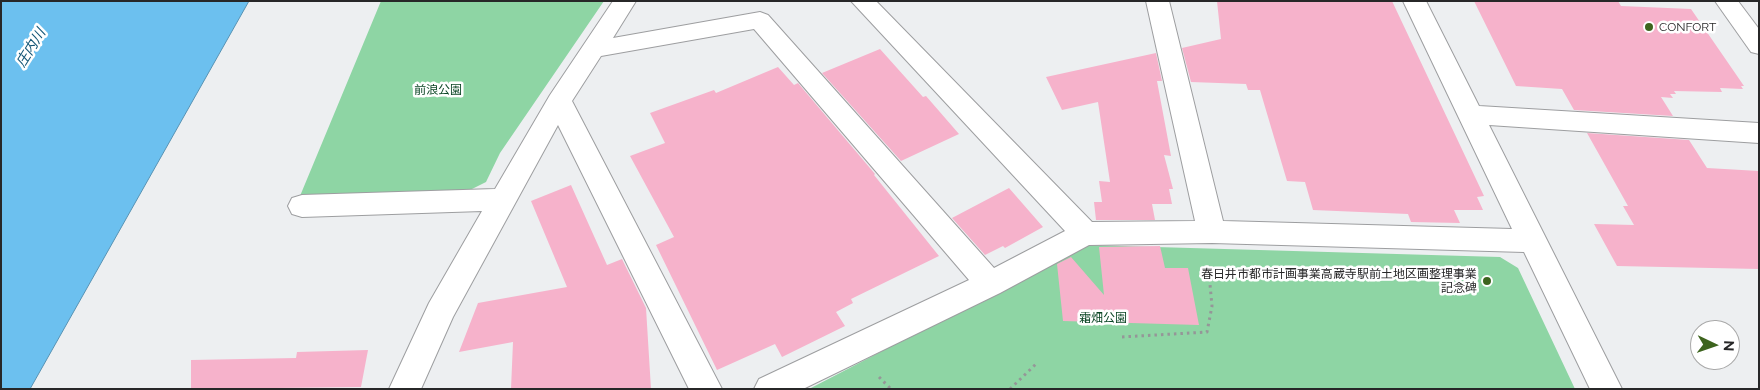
<!DOCTYPE html>
<meta charset="utf-8">
<style>
body{margin:0}
#map{position:relative;width:1760px;height:390px;overflow:hidden;background:#edeff1;font-family:Raleway,sans-serif}
canvas{display:block}
.frame{position:absolute;inset:0;border:2px solid #272728;pointer-events:none}
.north{position:absolute;left:1690px;top:320px;width:50px;height:50px;box-sizing:border-box;background:#fff;border:1px solid #a9a9a9;border-radius:50%;rotate:93deg;font-size:14px;font-weight:700;line-height:20px;text-align:center;color:#272728}
.north::after{content:'';display:block;margin:auto;width:18px;height:22px;background:#3d641e;clip-path:polygon(50% 0,100% 100%,50% 72%,0 100%)}
</style>
<div id="map">
<canvas width="1760" height="390"></canvas>
<div class="frame"></div>
<div class="north">N</div>
</div>
<script>
const g = document.querySelector('canvas').getContext('2d');
g.lineJoin = 'round';
function fillPath(path, color) {
  g.fillStyle = color;
  g.fill(path, 'evenodd');
}
function toPath(rows) {
  const path = new Path2D();
  for (const r of rows) {
    path.moveTo(r[0], r[1]);
    for (let i = 2; i < r.length; i += 2) path.lineTo(r[i], r[i + 1]);
  }
  return path;
}
function strokePath(path, color, width, dash) {
  g.strokeStyle = color;
  g.lineWidth = width;
  g.lineCap = dash ? 'butt' : 'round';
  g.setLineDash(dash || []);
  g.stroke(path);
}
function label(font, color, halo, rows, align = 'center') {
  g.font = font + ' Raleway,"Noto Sans JP",sans-serif';
  g.lineWidth = 5;
  g.setLineDash([]);
  g.textBaseline = 'middle';
  g.strokeStyle = halo;
  g.fillStyle = color;
  for (const [text, x, y, turn = 0] of rows) {
    g.save();
    g.translate(x, y);
    g.rotate((+turn || 0) * Math.PI / 180);
    g.textAlign = isNaN(turn) ? turn : align;
    if (halo) g.strokeText(text, 0, 0);
    g.fillText(text, 0, 0);
    g.restore();
  }
}
const green = toPath([
 [381,1,604,1,500,153,486,182,468,191,300,196],
 [1087,245,1500,257,1518,268,1575,389,809,389]
]);
const water = toPath([
 [1,1,249,1,30,389,1,389,1,1]
]);
const building = toPath([
 [1217,1,1392,1,1484,196,1477,197,1483,210,1454,210,1460,223,1411,222,1408,214,1313,210,1305,182,1287,181,1260,90,1248,90,1246,84,1191,82,1182,48,1221,39],
 [1474,1,1618,1,1621,6,1691,9,1744,86,1741,86,1743,89,1720,88,1722,92,1674,91,1676,94,1670,94,1673,98,1661,97,1673,116,1574,110,1562,89,1516,86],
 [880,49,923,97,926,96,959,134,901,161,822,73],
 [1156,53,1162,81,1157,81,1171,156,1164,155,1173,189,1169,189,1172,204,1152,204,1155,220,1096,220,1094,202,1102,202,1099,181,1110,182,1098,102,1062,110,1046,77],
 [778,67,794,85,798,83,875,174,874,175,939,256,851,299,853,303,836,312,845,326,782,357,775,344,717,370,656,245,674,237,630,156,665,143,650,113,714,90,716,93],
 [1587,133,1689,140,1707,168,1759,171,1759,269,1617,266,1594,224,1634,225,1623,206,1628,206],
 [571,185,607,265,622,259,646,308,651,389,511,389,513,342,459,352,478,303,567,287,531,201],
 [1009,188,1043,227,1005,248,1003,246,985,255,952,218],
 [1160,246,1165,268,1188,268,1199,325,1063,321,1057,264,1071,257,1104,295,1099,247],
 [368,350,361,387,191,389,191,360,296,358,297,352]
]);
const path = toPath([
 [1122,337,1207,332,1212,306,1208,263],
 [879,377,891,389],
 [1010,389,1037,363]
]);
const minor = toPath([
 [613,1,636,1,613,38,760,12,768,15,994,268,1065,231,851,1,876,1,1092,222,1195,221,1146,1,1169,1,1223,221,1512,229,1403,1,1426,1,1479,106,1759,123,1759,143,1489,125,1622,389,1590,389,1524,252,1212,243,1089,245,1000,293,803,389,754,389,759,379,969,280,754,29,601,56,572,101,722,389,689,389,558,125,453,317,421,389,389,389,429,303,482,211,302,217,292,214,288,206,292,198,302,195,495,189,550,95,613,1]
]);
const major = toPath([
 [1715,1,1738,1,1759,29,1759,54,1751,52,1715,1]
]);
const markers = [
 [1649,27,5,"#3d641e"],
 [1487,281,5,"#3d641e"]
];
const poiNames = [
 ["CONFORT",1659,27],
 ["春日井市都市計画事業高蔵寺駅前土地区画整理事業",1477,274,"right"],
 ["記念碑",1477,288,"right"]
];
const parkNames = [
 ["前浪公園",438,90],
 ["霜畑公園",1103,318]
];
const waterNames = [
 ["庄内川",31,48,-58]
];
fillPath(green, '#8ed5a4');
fillPath(water, '#6cc0ef');
strokePath(water, '#5792b3', 1);
fillPath(building, '#f6b2cb');
strokePath(minor, '#9d9ea0', 2);
strokePath(major, '#9d9ea0', 2);
strokePath(path, '#959698', 3, [2.5, 4]);
fillPath(minor, '#fff');
fillPath(major, '#fff');
for (const [x, y, r, color] of markers) {
  const dot = new Path2D();
  dot.arc(x, y, r, 0, 2 * Math.PI);
  g.fillStyle = color;
  g.fill(dot);
  strokePath(dot, '#fff', 2);
}
label('12px', '#272728', '#fff', poiNames, 'left');
label('12px', '#0b4625', '#fff', parkNames);
label('italic 14px', '#145676', '#fff', waterNames);
</script>
